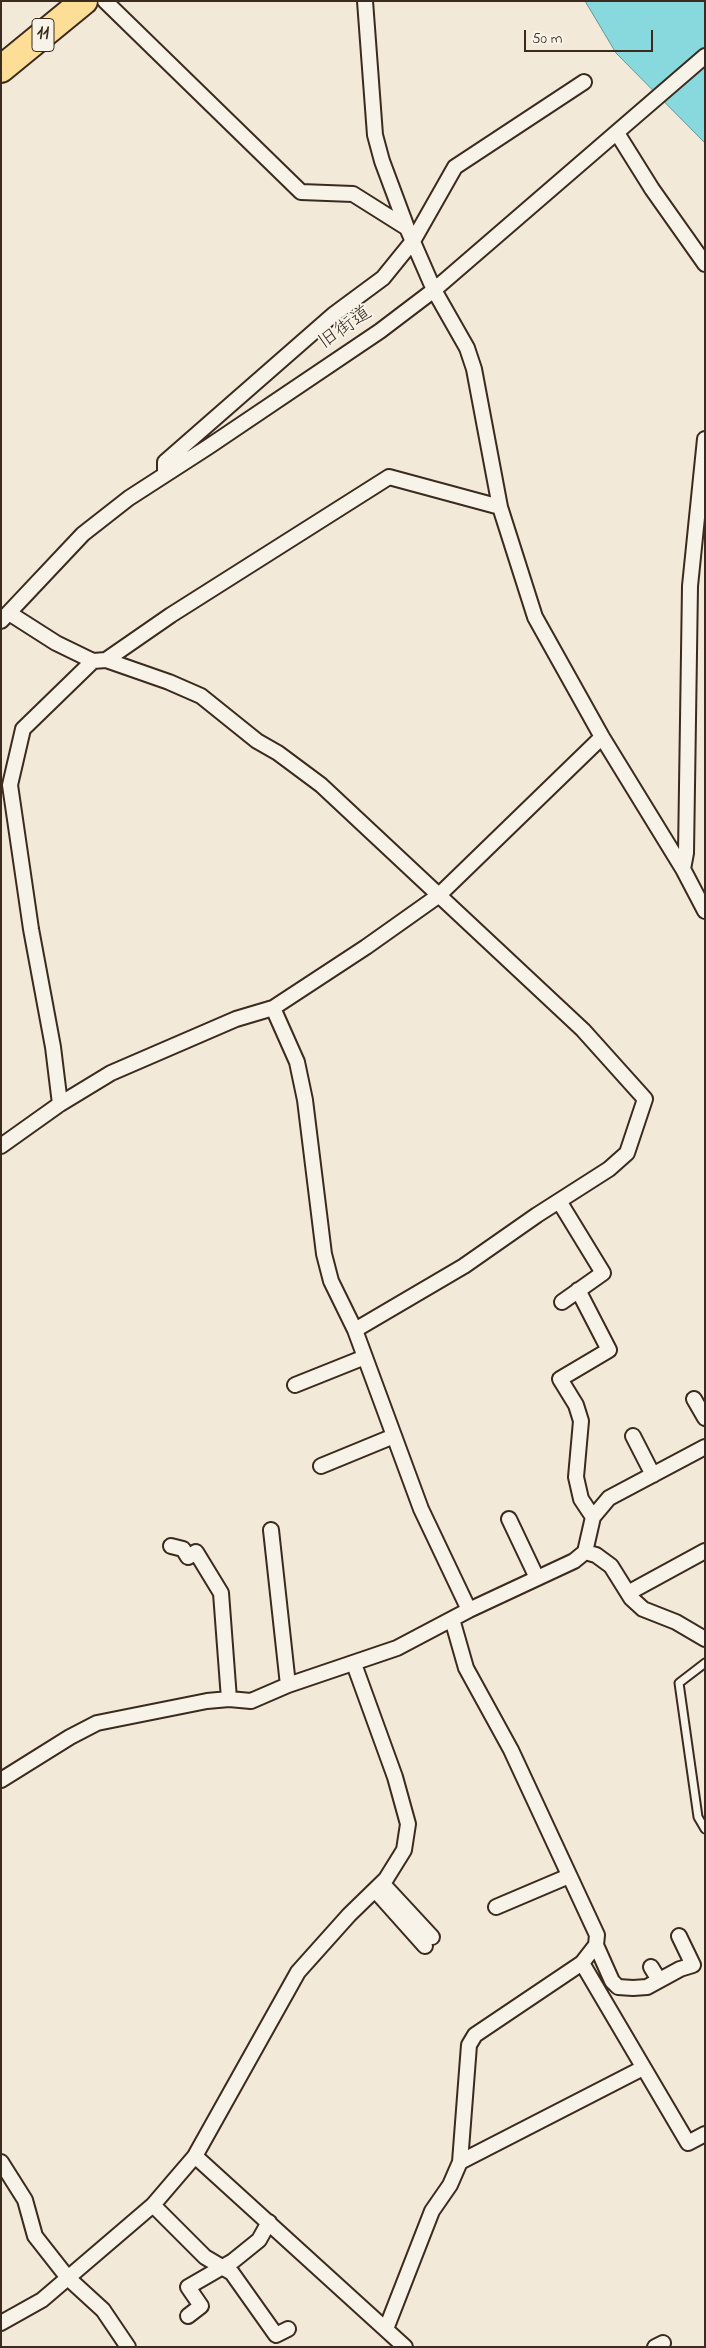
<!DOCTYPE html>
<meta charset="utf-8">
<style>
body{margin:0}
#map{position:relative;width:706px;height:2348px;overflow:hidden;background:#f3e9d8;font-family:"Indie Flower",sans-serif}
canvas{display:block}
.frame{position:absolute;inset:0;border:2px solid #3b2a1e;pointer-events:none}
.scale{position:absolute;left:524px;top:30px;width:129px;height:22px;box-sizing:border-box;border:2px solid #3b2a1e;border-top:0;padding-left:6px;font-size:15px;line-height:18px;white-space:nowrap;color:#3b2a1e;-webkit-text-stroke:4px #f7f3e8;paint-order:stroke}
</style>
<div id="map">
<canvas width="706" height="2348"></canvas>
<div class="frame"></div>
<div class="scale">50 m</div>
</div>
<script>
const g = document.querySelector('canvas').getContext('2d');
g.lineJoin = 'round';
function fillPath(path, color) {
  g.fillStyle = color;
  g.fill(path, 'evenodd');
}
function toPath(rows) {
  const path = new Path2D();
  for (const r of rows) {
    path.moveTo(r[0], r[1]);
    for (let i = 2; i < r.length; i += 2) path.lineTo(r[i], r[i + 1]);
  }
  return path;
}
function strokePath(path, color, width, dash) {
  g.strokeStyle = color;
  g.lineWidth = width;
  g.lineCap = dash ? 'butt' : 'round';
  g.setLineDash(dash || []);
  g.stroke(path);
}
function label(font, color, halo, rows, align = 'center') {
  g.font = font + ' "Indie Flower","Klee One",sans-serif';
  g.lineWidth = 4;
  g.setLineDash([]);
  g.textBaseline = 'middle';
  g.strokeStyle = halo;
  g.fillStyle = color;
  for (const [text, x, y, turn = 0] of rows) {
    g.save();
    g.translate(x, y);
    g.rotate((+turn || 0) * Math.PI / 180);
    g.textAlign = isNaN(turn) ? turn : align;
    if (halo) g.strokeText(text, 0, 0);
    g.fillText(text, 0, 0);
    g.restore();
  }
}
const water = toPath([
 [585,1,705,1,705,143,616,53,585,1]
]);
const lane = toPath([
 [705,1663,679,1683,698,1817,705,1829]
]);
const street = toPath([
 [105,1,301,192,353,194,407,228,434,290,467,348,474,369,500,507,535,617,602,737,683,869,705,911],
 [365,1,375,135,382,161,407,228],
 [617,133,652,189,705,264],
 [165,474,165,462,333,315,383,278,413,241,455,167,584,82],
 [9,613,56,643,93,661,106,660,169,682,201,696,257,741,278,753,321,785,583,1030,645,1099,627,1153,609,1169,537,1215,464,1266,355,1330],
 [1,621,83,534,129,498,208,447,380,331,434,290,705,56],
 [106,660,171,615,389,477,500,507],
 [683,869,686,853,690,586,705,439],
 [273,1008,297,1062,305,1100,324,1254,331,1281,355,1330,421,1509,469,1610],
 [60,1104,53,1047,31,929,10,785,23,729,93,661],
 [1,1146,60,1104,111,1073,236,1019,273,1008,366,947,438,896,602,737],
 [559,1201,603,1273,562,1302],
 [578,1290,609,1350,560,1379,576,1405,581,1421,576,1477,581,1499,593,1517],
 [295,1385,365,1357],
 [694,1399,705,1418],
 [633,1436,653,1475],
 [321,1466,394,1436],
 [509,1519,537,1578],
 [271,1530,288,1685],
 [171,1546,183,1549,188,1557,196,1552,221,1593,229,1699],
 [585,1552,596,1555,611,1566,631,1598,643,1609,676,1622,705,1639],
 [628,1593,705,1551],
 [452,1619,466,1668,511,1750,597,1935,596,1945,582,1963],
 [1,1780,70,1737,97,1723,207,1701,229,1699,251,1701,288,1685,397,1648,469,1610,574,1561,585,1552,593,1517,609,1498,705,1447],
 [382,1883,432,1937],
 [375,1890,425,1946],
 [496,1907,569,1876],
 [596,1945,612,1981,618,1987,633,1988,647,1987,680,1969,693,1965,679,1936],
 [651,1967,659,1980],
 [195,2156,405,2347],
 [1,2162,25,2200,35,2236,68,2278,103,2310,128,2347],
 [460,2162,469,2045,475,2035,582,1963,688,2143,705,2134],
 [153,2205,205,2257,232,2273,276,2335,288,2329],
 [188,2316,201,2306,188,2287,233,2261,259,2240,269,2222],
 [1,2323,42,2300,153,2205,195,2156,298,1972,349,1915,386,1879,404,1850,408,1824,395,1777,354,1664],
 [386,2329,432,2211,450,2185,460,2162,643,2068],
 [655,2347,663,2343]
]);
const highway = toPath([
 [1,69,84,1]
]);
const shields = [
 [43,35,22]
];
const shieldNames = [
 ["11",43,35]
];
const streetNames = [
 ["旧街道",346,329,-35]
];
fillPath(water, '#87d9de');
strokePath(water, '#699391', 1);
strokePath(lane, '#3b2a1e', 11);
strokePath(street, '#3b2a1e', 18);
strokePath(highway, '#3b2a1e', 30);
strokePath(lane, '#f7f3e8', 7);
strokePath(street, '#f7f3e8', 14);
strokePath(highway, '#fdde96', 26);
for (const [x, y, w] of shields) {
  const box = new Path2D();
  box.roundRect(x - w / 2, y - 16.5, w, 33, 4);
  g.fillStyle = '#f7f3e8';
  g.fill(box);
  strokePath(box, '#3b2a1e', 1);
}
label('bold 19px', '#3b2a1e', null, shieldNames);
label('20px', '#3b2a1e', '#f7f3e8', streetNames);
</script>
